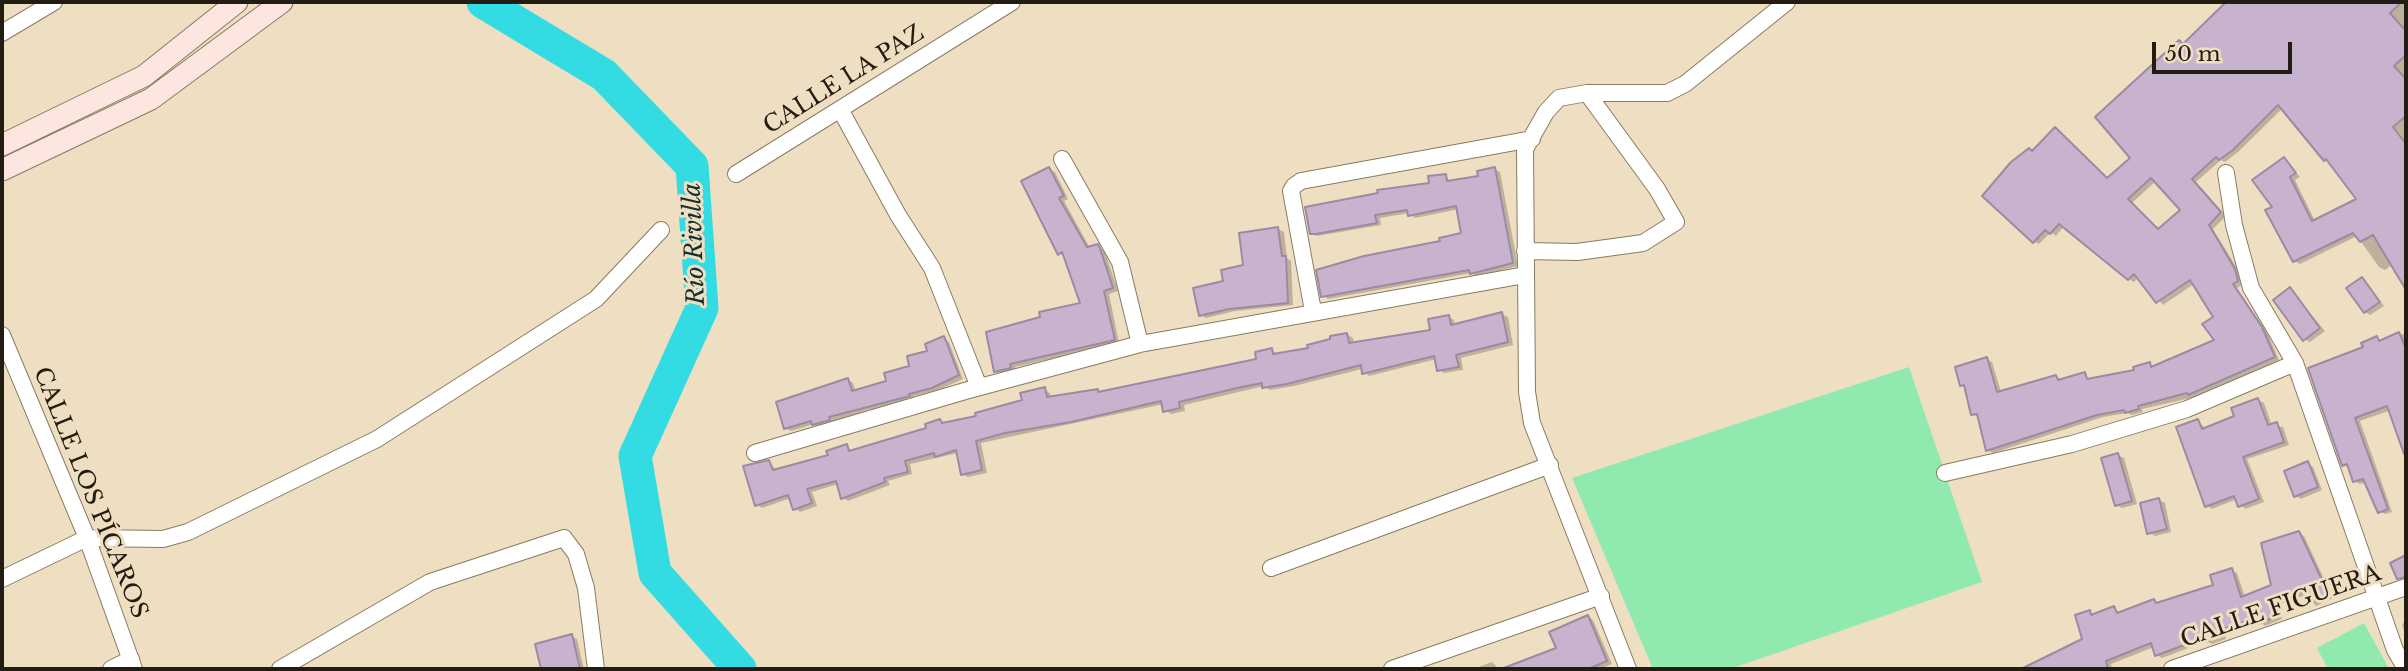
<!DOCTYPE html>
<meta charset="utf-8">
<style>
body{margin:0}
#map{position:relative;width:2408px;height:671px;overflow:hidden;background:#eedec2;font-family:"Libre Baskerville",serif}
canvas{display:block}
.frame{position:absolute;inset:0;border:4px solid #221c12;pointer-events:none}
.scale{position:absolute;left:2152px;top:42px;width:140px;height:32px;box-sizing:border-box;border:4px solid #221c12;border-top:0;padding-left:9px;font-size:21px;line-height:24px;white-space:nowrap;color:#221c12;-webkit-text-stroke:5px #eedec2;paint-order:stroke}
</style>
<div id="map">
<canvas width="2408" height="671"></canvas>
<div class="frame"></div>
<div class="scale">50 m</div>
</div>
<script>
const g = document.querySelector('canvas').getContext('2d');
g.lineJoin = 'round';
function fillPath(path, color) {
  g.fillStyle = color;
  g.fill(path, 'evenodd');
}
function toPath(rows) {
  const path = new Path2D();
  for (const r of rows) {
    path.moveTo(r[0], r[1]);
    for (let i = 2; i < r.length; i += 2) path.lineTo(r[i], r[i + 1]);
  }
  return path;
}
function strokePath(path, color, width, dash) {
  g.strokeStyle = color;
  g.lineWidth = width;
  g.lineCap = dash ? 'butt' : 'round';
  g.setLineDash(dash || []);
  g.stroke(path);
}
function label(font, color, halo, rows, align = 'center') {
  g.font = font + ' "Libre Baskerville",serif';
  g.lineWidth = 6;
  g.setLineDash([]);
  g.textBaseline = 'middle';
  g.strokeStyle = halo;
  g.fillStyle = color;
  for (const [text, x, y, turn = 0] of rows) {
    g.save();
    g.translate(x, y);
    g.rotate((+turn || 0) * Math.PI / 180);
    g.textAlign = isNaN(turn) ? turn : align;
    if (halo) g.strokeText(text, 0, 0);
    g.fillText(text, 0, 0);
    g.restore();
  }
}
const green = toPath([
 [1909,367,1982,582,1730,669,1653,669,1572,478],
 [2364,623,2389,669,2328,669,2317,648]
]);
const shadow = toPath([
 [2235,2,2406,2,2406,287,2393,264,2385,270,2379,267,2357,236,2300,264,2294,261,2275,208,2284,159,2300,177,2295,180,2315,221,2358,200,2283,108,2238,152,2225,162,2221,160,2196,182,2226,216,2213,229,2240,273,2243,284,2237,288,2267,332,2279,360,2195,397,2142,409,2143,412,2132,415,2128,413,2103,417,1993,453,1988,450,1978,417,1973,414,1966,387,1961,385,1987,359,1992,362,2001,392,2056,377,2062,380,2084,374,2091,380,2136,371,2149,364,2155,367,2216,341,2215,317,2194,284,2163,305,2139,277,2134,282,2129,279,2064,226,2056,236,2051,232,2039,244,2034,241,2033,152,2061,133,2109,179,2133,158,2184,45],
 [2156,181,2182,210,2159,230,2132,203],
 [1049,169,1055,172,1068,199,1064,201,1090,248,1097,245,1105,252,1118,291,1109,294,1119,343,1015,367,1016,370,1001,374,996,371,1082,304,1066,257,1059,253],
 [1494,169,1500,172,1518,266,1477,276,1472,273,1328,299,1323,295,1463,235,1459,209,1415,218,1409,213,1380,218,1381,225,1317,236,1312,233,1431,185,1445,176,1451,182,1480,177],
 [1278,229,1284,232,1287,258,1291,261,1293,305,1235,311,1206,318,1201,315,1225,282,1245,267],
 [2363,279,2384,306,2370,315,2365,312],
 [2290,290,2325,331,2310,342,2304,339],
 [1502,314,1508,317,1513,345,1461,358,1463,370,1444,373,1439,370,1437,359,1369,376,1362,369,1294,386,1270,390,1264,386,1184,405,1185,411,1171,414,1165,410,1164,404,981,443,987,473,968,477,962,474,958,453,910,464,912,474,888,481,890,485,848,501,842,497,838,484,812,492,817,506,800,512,795,508,791,498,762,508,756,504,769,462,777,471,830,456,847,446,853,452,928,429,940,420,946,424,978,417,1024,402,1044,389,1050,393,1051,398,1097,390,1101,393,1258,360,1272,350,1277,354,1310,349,1347,334,1353,338,1354,344,1432,331,1449,317,1454,320,1455,325],
 [2406,333,2406,457,2391,410,2360,421,2392,512,2385,514,2379,511,2367,482,2360,484,2354,481,2349,468,2344,465,2365,348,2377,338,2383,341],
 [944,338,949,342,963,379,938,390,914,396,915,399,873,411,870,409,819,427,814,424,791,431,785,428,848,380,853,383,856,392,889,383,911,368],
 [2258,400,2264,403,2272,426,2283,427,2289,445,2247,459,2264,502,2245,509,2237,499,2212,509,2207,505,2198,421,2206,429,2236,417],
 [2118,455,2124,458,2137,504,2122,508,2116,505],
 [2308,463,2313,467,2322,490,2301,499,2295,495],
 [2159,500,2165,503,2171,532,2155,536,2149,532],
 [2298,533,2304,536,2333,598,2316,606,2306,595,2277,605,2282,619,2265,626,2259,621,2224,632,2226,639,2212,644,2207,641,2162,658,2157,655,2154,647,2111,664,2112,669,2037,669,2034,663,2084,640,2090,612,2095,615,2114,608,2120,614,2154,601,2159,604,2215,586,2232,570,2237,573,2245,597,2273,586],
 [1588,617,1593,620,1612,664,1600,669,1504,669,1558,649],
 [2406,622,2406,636,2402,624],
 [571,636,577,639,584,669,543,669,537,645],
 [1492,662,1499,669,1473,669]
]);
const river = toPath([
 [483,2,604,75,692,166,702,308,635,456,655,573,740,669]
]);
const building = toPath([
 [2226,2,2402,2,2390,13,2406,31,2406,55,2394,66,2406,79,2406,116,2393,127,2406,144,2406,290,2373,235,2360,242,2353,233,2293,262,2265,210,2272,207,2252,180,2284,157,2296,173,2290,177,2312,221,2356,199,2326,159,2324,161,2278,105,2233,150,2219,160,2216,157,2192,179,2221,212,2209,225,2235,269,2238,281,2233,284,2262,327,2275,357,2188,395,2187,393,2138,406,2139,409,2125,413,2124,410,2097,415,1986,451,1977,414,1971,415,1964,385,1960,386,1955,367,1987,357,1997,392,2056,375,2058,380,2085,372,2087,379,2134,370,2133,367,2150,362,2151,367,2214,340,2202,324,2213,317,2190,280,2156,303,2134,274,2128,280,2059,224,2050,234,2045,230,2033,243,1982,196,2011,162,2029,148,2032,151,2055,127,2107,178,2130,158,2095,117,2179,40,2183,44,2226,2],
 [2151,178,2180,210,2158,229,2128,199,2151,178],
 [1049,167,1064,196,1059,198,1087,247,1098,244,1100,248,1113,288,1104,291,1115,340,1010,364,1011,368,994,372,986,332,1040,317,1039,312,1080,303,1062,252,1058,255,1021,181,1049,167],
 [1495,167,1513,263,1470,274,1469,270,1321,297,1316,270,1364,256,1440,241,1439,238,1461,233,1456,206,1408,216,1407,210,1375,215,1377,223,1316,234,1310,234,1305,207,1378,193,1377,190,1429,183,1428,176,1446,174,1447,181,1478,176,1477,171,1495,167],
 [1278,227,1282,256,1286,256,1288,303,1229,309,1199,316,1193,288,1223,281,1221,270,1243,265,1239,233,1278,227],
 [2362,277,2380,302,2364,313,2346,288,2362,277],
 [2290,287,2320,328,2303,341,2273,300,2290,287],
 [1502,312,1508,342,1456,355,1459,367,1437,371,1434,356,1362,374,1361,365,1287,384,1262,388,1262,383,1237,388,1179,402,1180,408,1163,412,1161,401,1071,422,1005,433,976,441,982,470,961,475,956,450,935,457,934,453,905,461,908,472,884,478,885,482,841,499,836,481,807,489,812,503,793,510,788,495,755,506,743,466,769,460,773,470,828,455,826,451,847,444,849,451,926,428,925,424,940,419,942,423,976,416,975,413,1022,400,1020,393,1045,387,1047,397,1098,389,1098,392,1256,359,1255,352,1272,348,1273,354,1308,348,1307,345,1330,339,1330,336,1347,333,1349,343,1430,330,1428,319,1449,315,1451,325,1502,312],
 [2399,332,2406,349,2406,453,2404,454,2387,406,2355,418,2388,509,2378,513,2363,479,2353,482,2347,464,2342,466,2308,368,2363,347,2361,343,2377,336,2379,341,2399,332],
 [944,336,959,375,932,388,909,394,910,396,829,417,830,420,812,425,811,421,784,429,776,402,848,378,852,391,886,381,884,373,909,366,907,356,927,351,925,344,944,336],
 [2258,398,2268,425,2277,422,2284,442,2243,457,2259,499,2238,507,2234,496,2205,507,2176,427,2198,419,2202,429,2234,416,2231,408,2258,398],
 [2118,453,2132,501,2115,506,2101,458,2118,453],
 [2308,461,2318,487,2294,497,2284,471,2308,461],
 [2159,498,2167,529,2147,534,2140,503,2159,498],
 [2299,531,2329,595,2309,604,2304,591,2272,602,2277,616,2258,624,2256,618,2220,630,2222,636,2205,642,2203,638,2155,656,2151,643,2106,661,2108,669,2021,669,2082,639,2075,615,2090,610,2091,615,2114,606,2117,613,2154,599,2156,603,2213,585,2210,575,2232,568,2241,597,2271,585,2261,543,2299,531],
 [2406,555,2406,577,2397,579,2390,563,2406,555],
 [1588,615,1607,661,1588,669,1501,669,1556,648,1549,632,1588,615],
 [572,634,580,669,541,669,535,644,572,634]
]);
const minor = toPath([
 [2,33,54,2],
 [840,109,898,215,932,268,979,387],
 [1062,159,1120,262,1140,344],
 [2226,173,2234,225,2251,288,2295,363,2395,650,2406,669],
 [736,174,1012,2],
 [1525,251,1577,252,1643,243,1676,222,1657,189,1587,93],
 [1313,311,1291,191,1294,186,1301,181,1532,139],
 [2,335,87,538,134,669],
 [755,453,965,391,1140,344,1525,275],
 [1945,473,2072,444,2187,409,2295,363],
 [1271,568,1550,465],
 [2,579,87,538,163,539,188,532,377,439,596,299,661,230],
 [111,669,131,659],
 [280,669,430,582,564,538,576,554,586,588,596,669],
 [1392,669,1601,596],
 [1628,669,1532,423,1527,392,1525,149,1546,112,1559,98,1587,93,1667,93,1685,84,1787,2],
 [2172,669,2406,587]
]);
const secondary = toPath([
 [2,145,144,76,237,2],
 [2,170,151,99,282,2]
]);
const streetNames = [
 ["CALLE LA PAZ",844,80,-32],
 ["CALLE LOS PÍCAROS",90,493,68],
 ["CALLE FIGUERA",2281,607,-19]
];
const waterNames = [
 ["Río Rivilla",695,244,-92]
];
fillPath(green, '#90eab0');
fillPath(shadow, '#0003');
strokePath(river, '#33dce3', 33);
fillPath(building, '#c7b3cd');
strokePath(building, '#9d8aa2', 2);
strokePath(minor, '#897b61', 18);
strokePath(secondary, '#897b61', 23);
strokePath(minor, '#fff', 16);
strokePath(secondary, '#fce6df', 21);
label('23px', '#221c12', '#eedec2', streetNames);
label('italic 24px', '#163031', '#eedec2', waterNames);
</script>
